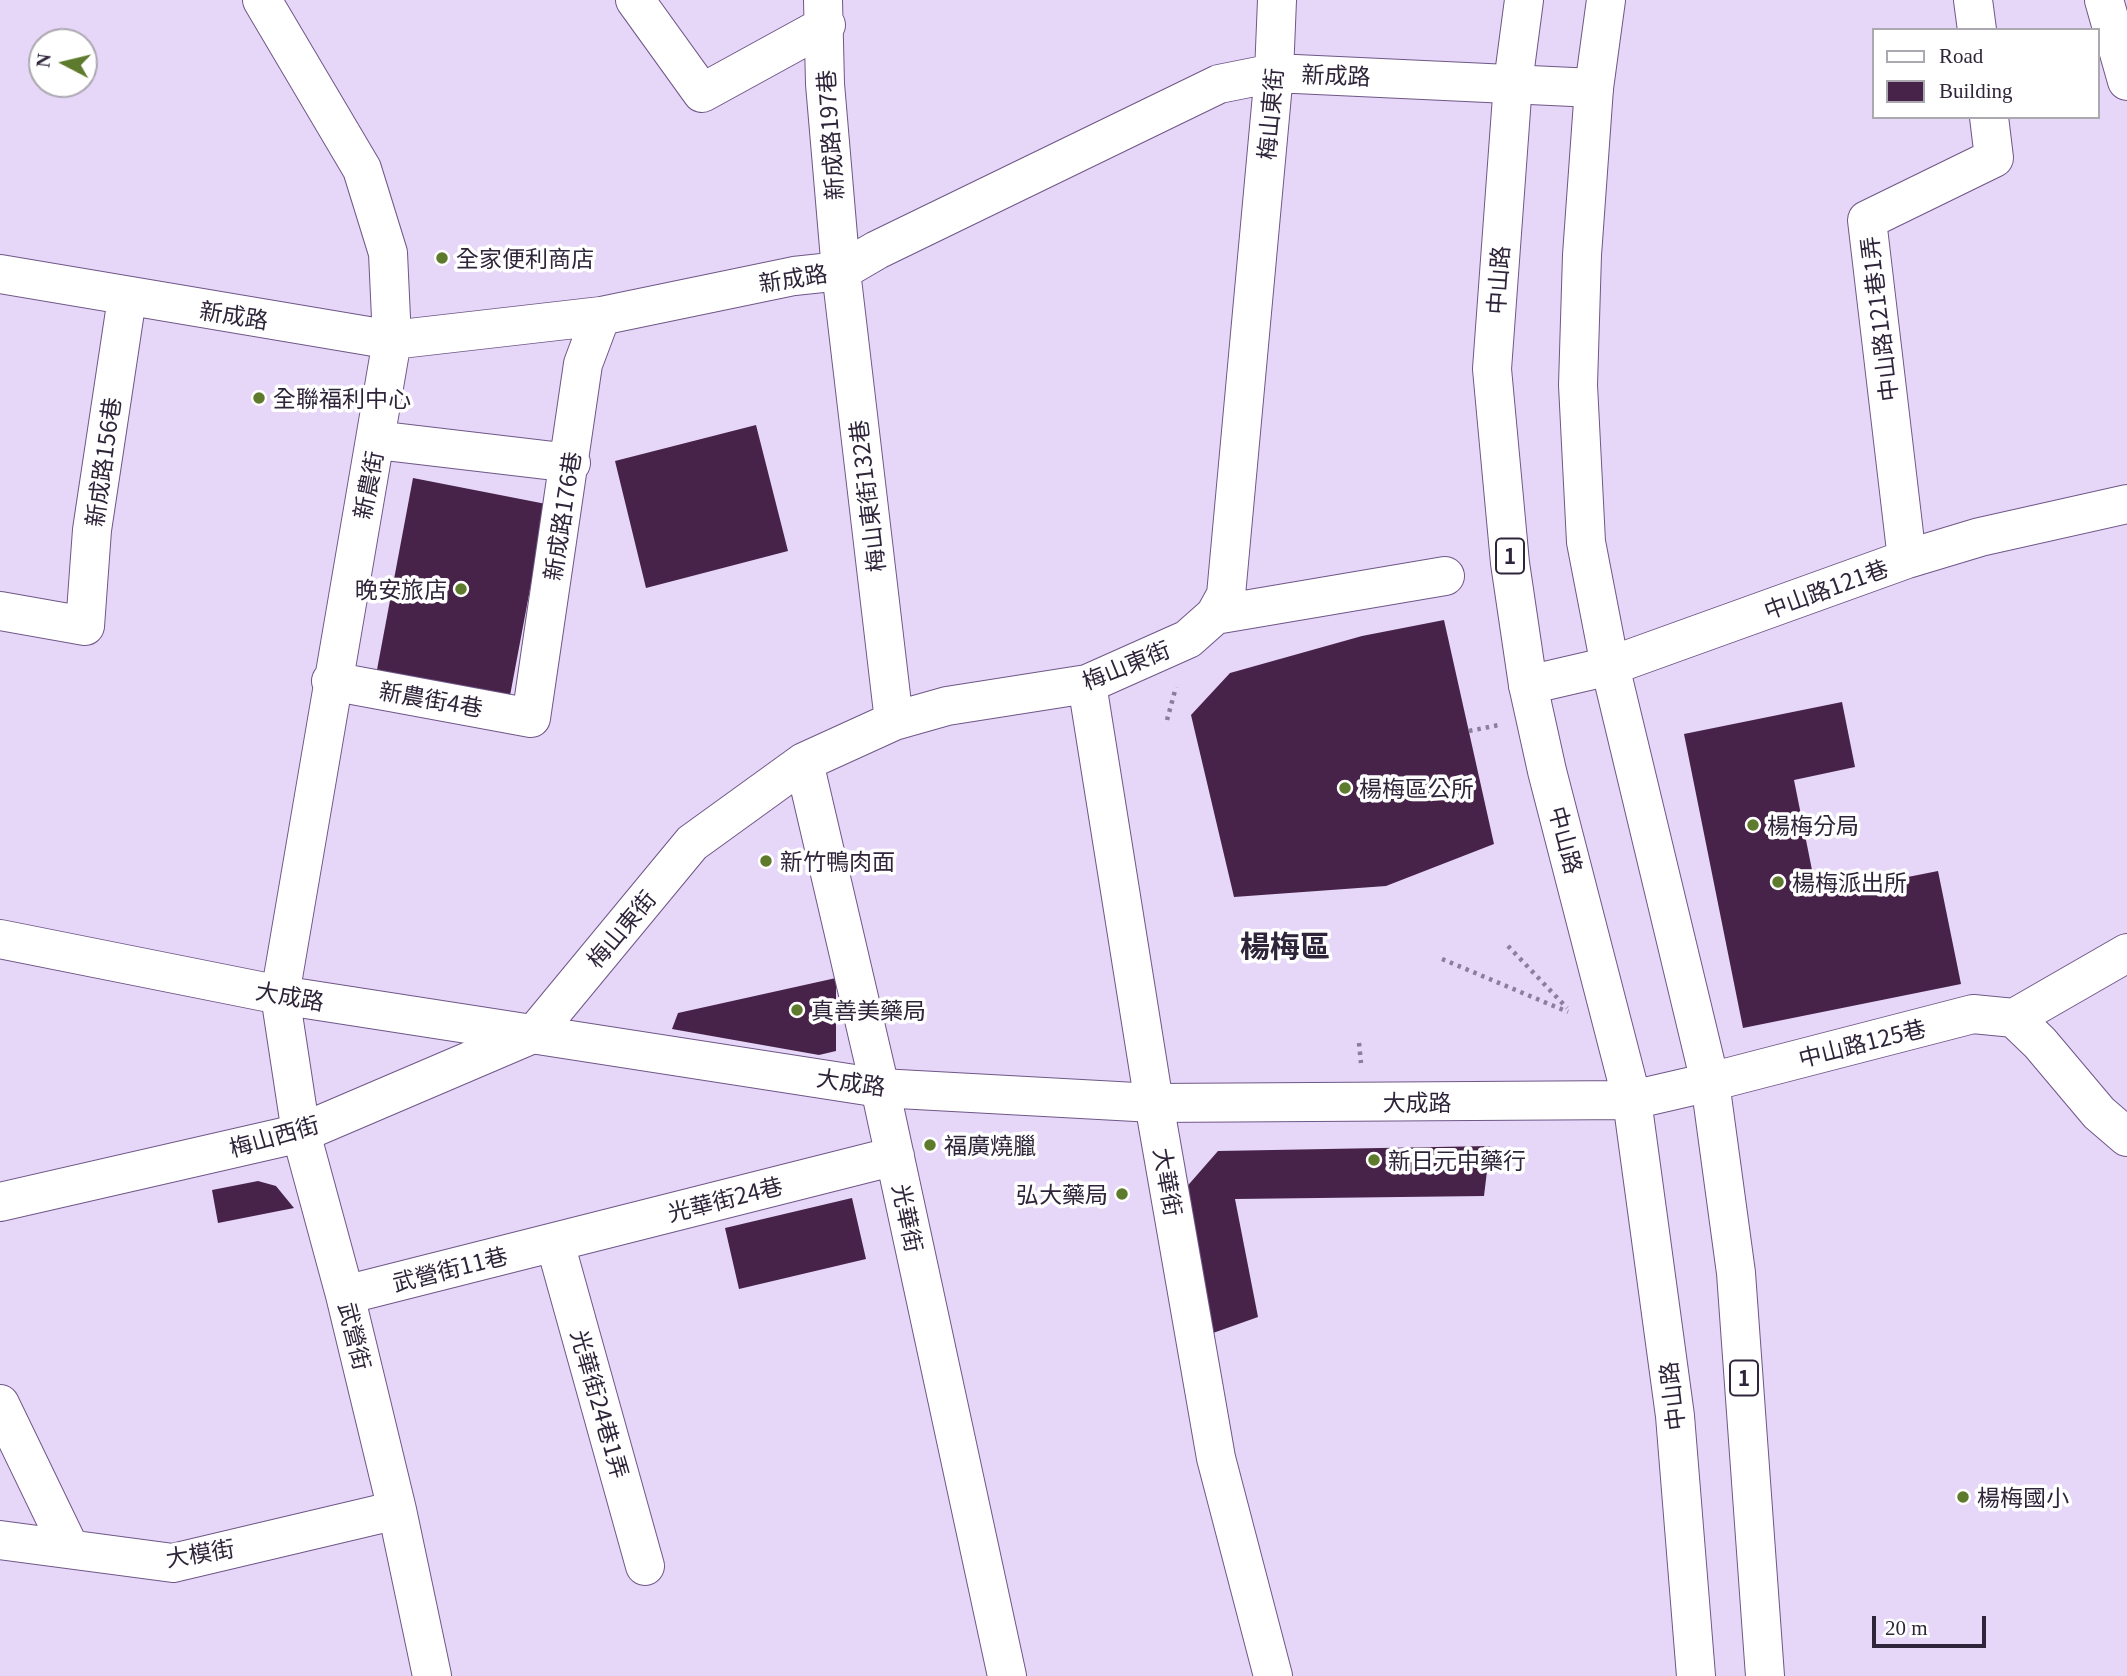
<!DOCTYPE html>
<meta charset="utf-8">
<style>
body{margin:0}
#map{position:relative;width:2127px;height:1676px;overflow:hidden;background:#e6d6f8;font-family:Georgia,serif}
canvas{display:block}
.legend{position:absolute;left:1872px;top:28px;width:228px;height:91px;box-sizing:border-box;background:#fff;border:2px solid #aca8b0;margin:0;padding:9px 12px;list-style:none;font-size:21px;color:#2f253a}
.legend li{display:flex;align-items:center;gap:14px;height:35px}
.legend b{width:35px;border:2px solid #aca8b0}
.north{position:absolute;left:28px;top:28px;width:70px;height:70px;box-sizing:border-box;background:#fff;border:2px solid #aca8b0;border-radius:50%;rotate:277deg;font-size:19px;font-weight:700;line-height:28px;text-align:center;color:#2f253a}
.north::after{content:'';display:block;margin:auto;width:24px;height:32px;background:#5e7a2d;clip-path:polygon(50% 0,100% 100%,50% 72%,0 100%)}
.scale{position:absolute;left:1872px;top:1616px;width:114px;height:32px;box-sizing:border-box;border:4px solid #2f253a;border-top:0;padding-left:9px;font-size:21px;line-height:24px;white-space:nowrap;color:#2f253a;-webkit-text-stroke:5px #fff;paint-order:stroke}
</style>
<div id="map">
<canvas width="2127" height="1676"></canvas>
<ul class="legend">
<li><b style="height:9px;background:#fff"></b>Road</li>
<li><b style="height:19px;background:#482349"></b>Building</li>
</ul>
<div class="north">N</div>
<div class="scale">20 m</div>
</div>
<script>
const g = document.querySelector('canvas').getContext('2d');
g.lineJoin = 'round';
function fillPath(path, color) {
  g.fillStyle = color;
  g.fill(path, 'evenodd');
}
function toPath(rows) {
  const path = new Path2D();
  for (const r of rows) {
    path.moveTo(r[0], r[1]);
    for (let i = 2; i < r.length; i += 2) path.lineTo(r[i], r[i + 1]);
  }
  return path;
}
function strokePath(path, color, width, dash) {
  g.strokeStyle = color;
  g.lineWidth = width;
  g.lineCap = dash ? 'butt' : 'round';
  g.setLineDash(dash || []);
  g.stroke(path);
}
function label(font, color, halo, rows, align = 'center') {
  g.font = font + ' Georgia,"Noto Sans TC",serif';
  g.lineWidth = 7;
  g.setLineDash([]);
  g.textBaseline = 'middle';
  g.strokeStyle = halo;
  g.fillStyle = color;
  for (const [text, x, y, turn = 0] of rows) {
    g.save();
    g.translate(x, y);
    g.rotate((+turn || 0) * Math.PI / 180);
    g.textAlign = isNaN(turn) ? turn : align;
    if (halo) g.strokeText(text, 0, 0);
    g.fillText(text, 0, 0);
    g.restore();
  }
}
const building = toPath([
 [756,425,788,551,646,588,615,461],
 [413,478,546,504,509,701,376,675],
 [1444,620,1494,844,1386,886,1234,897,1191,715,1230,673,1362,636],
 [1842,702,1855,767,1794,780,1817,895,1938,871,1961,984,1743,1028,1684,734],
 [836,978,836,1051,819,1055,672,1029,678,1013],
 [1490,1146,1484,1196,1235,1199,1258,1317,1213,1333,1183,1191,1218,1151],
 [258,1181,276,1186,294,1208,218,1223,212,1190],
 [852,1198,866,1259,739,1289,725,1228]
]);
const path = toPath([
 [1167,720,1176,687],
 [1469,731,1499,725],
 [1508,946,1567,1008],
 [1442,959,1568,1012],
 [1359,1043,1361,1063]
]);
const minor = toPath([
 [262,0,362,169,388,253,392,340,280,995,301,1133,345,1295,397,1510,432,1676],
 [635,0,702,93,826,25],
 [823,0,825,84,841,271,894,721],
 [1973,0,1977,30],
 [2104,0,2127,81],
 [0,274,392,340,601,316,794,276,841,271,877,250,1219,84,1274,73,1594,88],
 [376,440,571,463],
 [1907,559,1867,220,1994,158,1989,117],
 [0,611,85,626,92,530,127,298],
 [1215,615,1445,576],
 [331,681,531,718,583,364,601,316],
 [1087,684,1154,1103,1216,1458,1273,1676],
 [1528,685,1610,666,1907,559,1980,537,2127,504],
 [804,762,880,1088,1007,1676],
 [2014,1018,2127,953],
 [1710,1082,1973,1014,2014,1018,2040,1043,2099,1113,2127,1137],
 [0,1202,301,1133,535,1033,692,843,804,762,894,721,947,706,1087,684,1188,639,1215,615,1226,595,1274,73,1277,0],
 [555,1243,645,1566],
 [345,1295,895,1156],
 [0,1404,70,1549],
 [0,1540,173,1563,397,1510]
]);
const major = toPath([
 [1524,0,1513,83,1492,369,1510,563,1528,685,1547,771,1632,1100,1675,1416,1696,1676],
 [1606,0,1594,88,1582,255,1578,385,1586,542,1610,666,1710,1082,1736,1273,1765,1676],
 [0,939,280,995,880,1088,1154,1103,1632,1100,1710,1082]
]);
const markers = [
 [442,258,7,"#5e7a2d"],
 [259,398,7,"#5e7a2d"],
 [461,589,7,"#5e7a2d"],
 [1345,788,7,"#5e7a2d"],
 [1753,825,7,"#5e7a2d"],
 [766,861,7,"#5e7a2d"],
 [1778,882,7,"#5e7a2d"],
 [797,1010,7,"#5e7a2d"],
 [930,1145,7,"#5e7a2d"],
 [1374,1160,7,"#5e7a2d"],
 [1122,1194,7,"#5e7a2d"],
 [1963,1497,7,"#5e7a2d"]
];
const shields = [
 [1510,556,28],
 [1744,1378,28]
];
const shieldNames = [
 ["1",1510,556],
 ["1",1744,1378]
];
const streetNames = [
 ["新成路",1336,75,2],
 ["梅山東街",1270,114,-85],
 ["新成路197巷",830,135,-94],
 ["新成路",793,278,-9],
 ["中山路",1498,280,-86],
 ["新成路",234,315,9],
 ["中山路121巷1弄",1879,319,-97],
 ["新成路156巷",103,462,-82],
 ["新農街",368,485,-79],
 ["梅山東街132巷",867,496,-97],
 ["新成路176巷",562,516,-81],
 ["中山路121巷",1826,589,-20],
 ["梅山東街",1126,665,-22],
 ["新農街4巷",431,699,10],
 ["中山路",1566,840,75],
 ["梅山東街",621,929,-50],
 ["大成路",290,996,10],
 ["中山路125巷",1862,1043,-14],
 ["大成路",851,1082,8],
 ["大成路",1417,1102],
 ["梅山西街",274,1136,-16],
 ["大華街",1168,1182,80],
 ["光華街24巷",725,1199,-14],
 ["光華街",908,1218,78],
 ["武營街11巷",450,1269,-14],
 ["武營街",355,1336,76],
 ["中山路",1672,1396,-97],
 ["光華街24巷1弄",600,1404,74],
 ["大模街",200,1553,-9]
];
const poiNames = [
 ["全家便利商店",456,258],
 ["全聯福利中心",273,398],
 ["晚安旅店",447,589,"right"],
 ["楊梅區公所",1359,788],
 ["楊梅分局",1767,825],
 ["新竹鴨肉面",780,861],
 ["楊梅派出所",1792,882],
 ["真善美藥局",811,1010],
 ["福廣燒臘",944,1145],
 ["新日元中藥行",1388,1160],
 ["弘大藥局",1108,1194,"right"],
 ["楊梅國小",1977,1497]
];
const districtNames = [
 ["楊梅區",1285,946]
];
fillPath(building, '#482349');
strokePath(minor, '#6f5787', 40);
strokePath(major, '#6f5787', 40);
strokePath(path, '#8b7e9a', 4.5, [3.5, 5]);
strokePath(minor, '#fff', 38);
strokePath(major, '#fff', 38);
for (const [x, y, r, color] of markers) {
  const dot = new Path2D();
  dot.arc(x, y, r, 0, 2 * Math.PI);
  g.fillStyle = color;
  g.fill(dot);
  strokePath(dot, '#fff', 2.5);
}
for (const [x, y, w] of shields) {
  const box = new Path2D();
  box.roundRect(x - w / 2, y - 17.5, w, 35, 5);
  g.fillStyle = '#fff';
  g.fill(box);
  strokePath(box, '#2f253a', 2);
}
label('bold 21px', '#2f253a', null, shieldNames);
label('23px', '#2f253a', '#fff', streetNames);
label('23px', '#2f253a', '#fff', poiNames, 'left');
label('bold 30px', '#2f253a', '#fff', districtNames);
</script>
